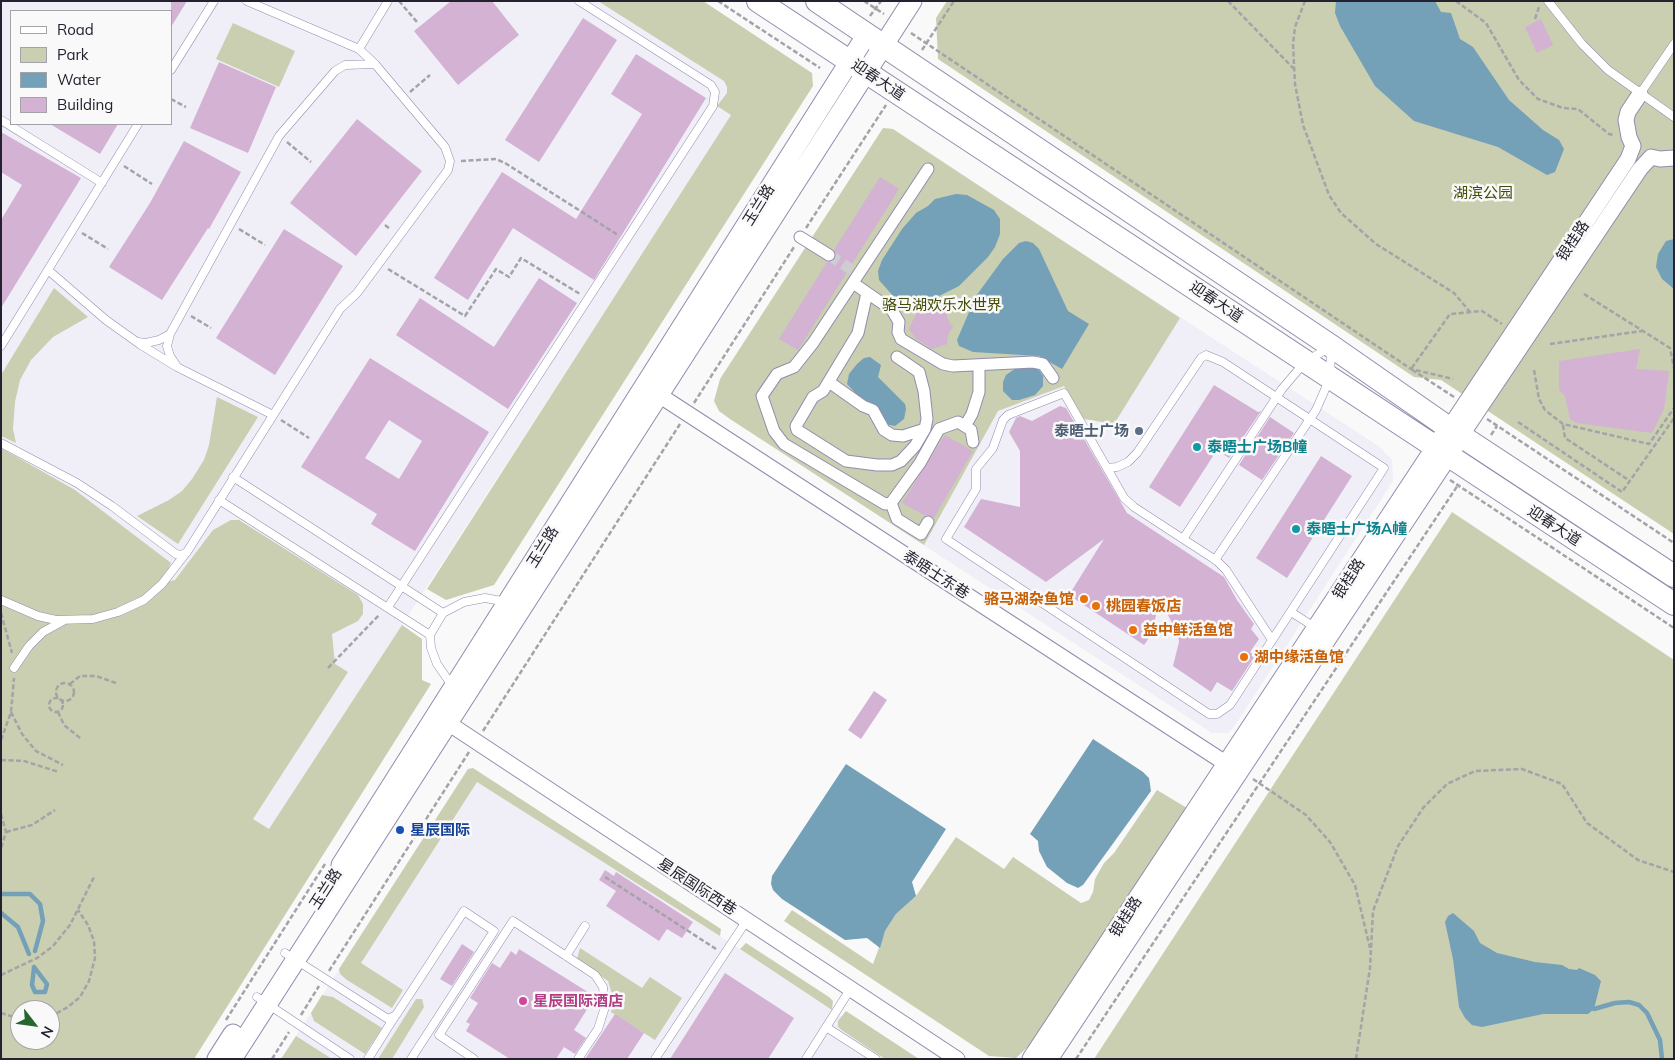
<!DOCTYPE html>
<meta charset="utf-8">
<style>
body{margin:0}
#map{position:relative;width:1675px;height:1060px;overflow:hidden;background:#f9f9f9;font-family:Mulish,sans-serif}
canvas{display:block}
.frame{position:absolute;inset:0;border:2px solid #242230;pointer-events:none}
.legend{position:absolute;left:10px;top:10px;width:162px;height:115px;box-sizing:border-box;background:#f9f9f9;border:1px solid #a4a3a9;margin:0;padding:6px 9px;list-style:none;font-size:15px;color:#242230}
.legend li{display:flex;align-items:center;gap:10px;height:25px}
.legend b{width:25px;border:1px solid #a4a3a9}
.north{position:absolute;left:10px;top:1000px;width:50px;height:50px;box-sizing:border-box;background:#f9f9f9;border:1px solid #a4a3a9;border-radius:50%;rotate:120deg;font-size:14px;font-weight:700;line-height:20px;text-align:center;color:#242230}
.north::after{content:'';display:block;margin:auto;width:18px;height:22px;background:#26662f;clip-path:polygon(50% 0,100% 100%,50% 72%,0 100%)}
</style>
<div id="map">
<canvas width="1675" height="1060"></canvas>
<div class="frame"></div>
<ul class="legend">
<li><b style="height:6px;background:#fff"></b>Road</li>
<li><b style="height:14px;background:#c9cfb0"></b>Park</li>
<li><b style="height:14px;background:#74a0b8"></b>Water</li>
<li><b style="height:14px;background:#d3b2d3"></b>Building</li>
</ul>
<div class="north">N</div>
</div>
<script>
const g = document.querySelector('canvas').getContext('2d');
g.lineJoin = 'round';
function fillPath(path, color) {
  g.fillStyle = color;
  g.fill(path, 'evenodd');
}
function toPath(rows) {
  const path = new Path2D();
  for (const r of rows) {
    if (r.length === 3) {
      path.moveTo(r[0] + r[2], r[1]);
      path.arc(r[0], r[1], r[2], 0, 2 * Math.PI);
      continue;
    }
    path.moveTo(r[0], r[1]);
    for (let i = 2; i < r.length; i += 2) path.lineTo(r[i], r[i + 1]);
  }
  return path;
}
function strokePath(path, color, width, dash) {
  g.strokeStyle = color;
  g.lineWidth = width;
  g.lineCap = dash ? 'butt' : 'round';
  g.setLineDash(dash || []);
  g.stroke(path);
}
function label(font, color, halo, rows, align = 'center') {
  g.font = font + ' Mulish,"Noto Sans SC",sans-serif';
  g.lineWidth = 5;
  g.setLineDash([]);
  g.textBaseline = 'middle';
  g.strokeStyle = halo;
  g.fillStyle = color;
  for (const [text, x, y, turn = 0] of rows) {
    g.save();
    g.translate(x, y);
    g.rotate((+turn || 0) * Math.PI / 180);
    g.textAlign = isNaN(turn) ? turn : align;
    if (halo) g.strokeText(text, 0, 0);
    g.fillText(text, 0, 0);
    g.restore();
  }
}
const built = toPath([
 [1,1,635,1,750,87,214,916,125,1059,1,1059],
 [11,11,171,11,171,124,11,124],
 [20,1010,50,1010,50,1040,20,1040],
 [905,138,1380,447,1392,460,1393,481,1234,727,1228,733,1212,733,730,419],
 [468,769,906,1059,281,1059]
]);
const green = toPath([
 [598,1,703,1,812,73,813,86,494,585,446,600,427,589,731,115,717,106,727,93,727,87,724,81],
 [947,1,1674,1,1674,534,1441,380,1414,377,938,59,936,18],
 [233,23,295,51,279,87,216,59],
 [883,128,893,129,1180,318,1114,424,1084,419,1064,386,998,411,924,545,730,419,719,411,714,401,720,379],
 [54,288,88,317,53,337,31,360,20,380,15,402,13,429,16,443,1,436,1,375],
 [217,397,258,417,178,544,137,516,169,500,182,491,192,479,204,460,209,445],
 [1,448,75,490,171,563,162,583,175,580,213,530,231,520,239,520,358,595,363,604,363,614,358,621,332,634,335,664,348,672,253,819,269,829,402,625,422,639,422,680,431,684,194,1059,1,1059],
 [20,1010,50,1010,50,1040,20,1040],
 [1452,512,1674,660,1674,1059,1094,1059],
 [473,768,721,929,720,936,477,782,361,963,403,990,392,1008,347,980,340,974,339,969,468,769],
 [1157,790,1187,808,1032,1043,1016,1058,989,1056,784,921,792,910,873,964,885,931,896,914,916,896,956,837,1004,869,1013,857,1081,903,1089,900,1093,892,1095,879,1104,863,1114,853],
 [746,943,829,997,833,1001,832,1010,740,949],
 [580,948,642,988,650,977,682,998,655,1040,611,1012,613,997,608,981,577,959],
 [322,995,333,997,382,1028,365,1054,314,1021,311,1013],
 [416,999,422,999,424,1007,392,1059,378,1059],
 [846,1011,919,1059,885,1059,843,1031,838,1027,838,1021],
 [296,1036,332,1059,281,1059]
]);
const water = toPath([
 [1336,1,1435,1,1441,12,1451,13,1460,39,1473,47,1509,100,1543,130,1559,140,1564,149,1555,172,1547,175,1498,147,1414,121,1375,86,1340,26,1335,13],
 [956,194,967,195,994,210,1000,219,1000,234,995,247,988,257,959,286,915,308,901,305,879,280,878,271,882,260,902,229,916,213,928,206,935,199],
 [1674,239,1674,289,1662,279,1656,267,1658,254,1666,241],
 [1026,241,1033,243,1039,249,1068,311,1089,324,1062,369,1039,356,973,352,959,346,957,340,976,296,1003,259,1019,243],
 [870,357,881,365,878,377,905,404,906,409,904,419,895,426,885,424,877,406,862,400,847,384,849,374,857,364,864,358],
 [1019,366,1034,367,1039,370,1043,376,1043,386,1035,395,1019,400,1012,400,1003,391,1003,382,1006,375],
 [1093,739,1143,772,1149,778,1151,791,1083,885,1078,888,1067,883,1047,867,1039,851,1038,841,1030,834],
 [846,764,946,829,912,882,916,896,896,914,885,931,880,948,867,938,845,940,782,899,773,890,771,884,772,876],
 [1453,913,1474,931,1480,943,1497,953,1535,962,1562,965,1569,969,1577,970,1579,968,1595,975,1601,981,1594,1009,1588,1014,1543,1014,1482,1027,1472,1025,1465,1018,1459,1007,1453,959,1445,922,1448,916]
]);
const stream = toPath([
 [1,894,30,894,40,904,43,921,35,951],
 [1,913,18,927,29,954],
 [34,968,32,985,35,992,45,992,47,984,34,967],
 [1594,1009,1615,1003,1629,1002,1639,1005,1647,1013,1660,1040,1662,1059]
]);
const building = toPath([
 [171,1,187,1,171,27],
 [451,1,492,1,519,35,458,85,414,31],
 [583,18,617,40,539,162,505,140],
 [1541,19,1553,45,1537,53,1525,27],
 [636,54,706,98,594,280,513,228,468,300,434,278,502,172,576,219,642,114,611,94],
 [219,62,276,87,248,153,190,128],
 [357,119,422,171,356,256,290,203],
 [50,124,118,124,100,154],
 [1,132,81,178,1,308,1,220,22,185,1,172],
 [184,141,241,172,209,229,208,228,162,300,109,267,150,203],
 [880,177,899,189,798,350,779,339,827,262,835,259,834,250],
 [284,229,343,266,275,375,216,338],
 [539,278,577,303,508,409,396,335,420,298,494,347],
 [932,306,938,311,946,311,948,320,953,327,948,334,947,344,932,349,915,338,909,329,917,312,924,311],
 [1640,349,1636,369,1669,371,1664,409,1652,433,1577,423,1570,419,1565,396,1559,390,1559,361],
 [370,358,489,432,415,551,371,524,377,514,301,467],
 [389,420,422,441,399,479,365,458],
 [1214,385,1258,412,1261,411,1229,458,1217,450,1180,507,1149,487],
 [1060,406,1066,408,1127,513,1224,577,1237,600,1254,624,1251,629,1259,639,1250,652,1255,656,1232,691,1217,682,1211,692,1173,666,1179,642,1178,634,1160,600,1151,635,1144,645,1069,595,1104,539,1046,582,964,527,981,499,1020,507,1020,451,1009,432,1016,418,1020,416,1032,421],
 [1270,417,1294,433,1262,480,1239,465],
 [945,435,973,451,934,518,929,515,924,515,902,503],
 [1321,456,1352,476,1287,578,1256,558],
 [874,691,887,700,861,739,848,730],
 [605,870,614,876,616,872,693,922,682,938,667,929,659,941,606,906,616,891,599,880],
 [462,944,474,952,452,986,440,979],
 [519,949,591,994,587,1001,591,1003,574,1030,586,1038,575,1054,564,1047,556,1059,510,1059,466,1031,470,1024,466,1022,478,1003,470,998,492,963,500,968,511,951,516,955],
 [725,973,794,1018,768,1059,670,1059],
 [615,1014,644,1033,627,1059,585,1059]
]);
const pedestrianTunnel = toPath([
 [829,255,852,270]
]);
const path = toPath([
 [399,1,417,22],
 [718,1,820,68],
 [864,1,884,14],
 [1228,1,1295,70],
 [1305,1,1295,27,1293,44,1295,84,1303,125,1329,195,1341,213,1376,244,1454,293,1470,312],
 [1456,1,1486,23,1519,80,1538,99,1563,108,1578,109,1609,134,1614,135],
 [870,16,881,1],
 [1535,19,1539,7],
 [911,33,1411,369,1453,379],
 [922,50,954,1],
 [410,92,430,75],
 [171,99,186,107],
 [287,142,311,162],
 [461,161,496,159,505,163,618,235],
 [124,166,152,184],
 [385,225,390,229],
 [806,228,886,105],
 [239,229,265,245],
 [82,233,108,249],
 [388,269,465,316,496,269,509,277,521,258,580,294],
 [1584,294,1670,348,1674,368],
 [191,316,211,328],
 [1550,344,1642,331],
 [1534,370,1539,399,1545,410,1563,424,1649,444,1674,408],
 [1454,397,1411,369,1450,314,1482,311,1502,324],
 [694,403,794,247],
 [1487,419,1674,543],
 [281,420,309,438],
 [1518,422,1622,492,1674,418],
 [1563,425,1565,438,1630,481],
 [1491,435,1497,426],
 [1450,480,1674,628],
 [1,613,12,653],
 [328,668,379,615],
 [65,692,9],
 [70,684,80,676,96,676,116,683],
 [56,705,7],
 [11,712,22,734,36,751,63,765],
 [58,712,64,725,80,738],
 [483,731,680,424],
 [1,740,11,712,14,678],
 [1,760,24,761,59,772],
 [1253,779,1306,815,1330,842,1355,885,1370,948],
 [1,814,6,832,1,848],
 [6,832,32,825,55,810],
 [605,877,716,949],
 [329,971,469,752],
 [1,975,37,958,53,946,70,925,94,877],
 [1,1013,20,1019],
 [301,1015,319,986],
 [50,1017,68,1007,80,997,89,981,95,958,94,941,88,925,78,910],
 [226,1020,325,864],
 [272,1059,289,1032],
 [1076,1059,1458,485],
 [1356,1059,1370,968,1373,911,1398,846,1423,808,1447,784,1475,771,1522,769,1562,784,1587,823,1638,860,1674,872]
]);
const service = toPath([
 [1548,1,1582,44,1608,70,1674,117],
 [359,49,388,1],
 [171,70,214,1],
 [1640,94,1674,44],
 [1,120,102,183],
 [48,270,106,320,141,345,177,367,273,415],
 [170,334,279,136,335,71,345,65,375,64],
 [138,342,146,343,159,340,170,334,167,346,170,356,176,365],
 [1,346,138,124],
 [1,443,77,483,112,506,176,554,182,555,187,552,340,309,357,293,448,170,450,161,445,147,375,64,359,49,247,1],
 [1107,468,1117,467,1128,462,1137,453,1201,358,1206,355,1223,362,1384,468,1230,705,1217,714,1209,714,946,539,976,489,976,469,993,448,1003,420,1008,415,1064,393,1124,498,1134,507,1217,561,1226,570,1272,640],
 [233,477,443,613],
 [219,500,430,635],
 [1183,539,1282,389,1305,362,1330,347],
 [1215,560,1316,410,1330,378,1331,351],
 [1,600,38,616,56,620,93,619,118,612,144,600,162,584,186,553],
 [388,607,713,106,715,92,711,85,579,1],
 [1291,612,1316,628],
 [14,668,29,646,43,632,63,621],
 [453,687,437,664,431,648,430,635,443,613,464,602,485,598,507,602],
 [285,953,388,1019,396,1015,464,911,494,931,411,1059],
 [566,956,585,926],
 [257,997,350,1059],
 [826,1027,876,1059],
 [368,1059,395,1016],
 [474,1059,439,1035,513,921,595,975,603,987,605,1007,598,1029,578,1059],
 [655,1059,747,920],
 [806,1059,851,988]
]);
const pedestrian = toPath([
 [928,169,813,343,794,367,777,374,762,396,774,431,784,444,885,504,891,503,920,463,939,429,958,422,971,430,973,442],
 [800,237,829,255],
 [853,283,892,310,899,322,898,332,901,339,943,364,953,366,1033,362,1043,364,1053,378],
 [867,293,858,333,823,391,813,397,796,426,797,430,846,461,877,465,892,465,901,461,915,446,925,429,927,419,924,391,919,372,897,357],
 [829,382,863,406,873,410,884,430,892,435,903,436,925,429],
 [965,426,972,414,979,392,979,365],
 [891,503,897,519,921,534,928,522]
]);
const minor = toPath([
 [659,395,1236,770],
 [1449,428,1628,159,1633,146,1629,137,1626,120,1628,112,1640,94],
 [1461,436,1640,169,1651,157,1660,159,1674,158],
 [439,717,957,1059]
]);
const tertiary = toPath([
 [341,865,867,34],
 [217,1059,233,1034],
 [232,1059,912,1],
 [1032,1059,1444,435],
 [1048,1059,1456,443]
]);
const secondary = toPath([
 [758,1,1674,604],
 [817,1,1331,346,1449,428,1674,576]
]);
const markers = [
 [1139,431,5,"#5c6f8a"],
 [1197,447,5,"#0f9aa8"],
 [1296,529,5,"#0f9aa8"],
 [1084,599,5,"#e8710a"],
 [1096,606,5,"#e8710a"],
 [1133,630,5,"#e8710a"],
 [1244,657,5,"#e8710a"],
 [400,830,5,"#1a4fb4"],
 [523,1001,5,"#d1479c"]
];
const streetNames = [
 ["迎春大道",878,80,34],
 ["玉兰路",759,205,-58],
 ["银桂路",1573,241,-56],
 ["迎春大道",1216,302,34],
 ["迎春大道",1554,526,33],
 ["玉兰路",543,547,-58],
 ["泰晤士东巷",936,575,33],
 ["银桂路",1349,579,-57],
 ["星辰国际西巷",697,887,33],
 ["玉兰路",326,889,-57],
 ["银桂路",1126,917,-57]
];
const parkNames = [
 ["湖滨公园",1483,193],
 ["骆马湖欢乐水世界",942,305]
];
const serviceNames = [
 ["泰晤士广场",1129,431]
];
const cultureNames = [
 ["泰晤士广场B幢",1207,447],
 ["泰晤士广场A幢",1306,529]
];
const foodNames = [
 ["骆马湖杂鱼馆",1074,599,"right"],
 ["桃园春饭店",1106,606],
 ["益中鲜活鱼馆",1143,630],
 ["湖中缘活鱼馆",1254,657]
];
const transitNames = [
 ["星辰国际",410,830]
];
const hotelNames = [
 ["星辰国际酒店",533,1001]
];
fillPath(built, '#f0eff8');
fillPath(green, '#c9cfb0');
fillPath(water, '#74a0b8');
strokePath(stream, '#74a0b8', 4.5);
fillPath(building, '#d3b2d3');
strokePath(pedestrianTunnel, '#ceced1', 11, [11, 5.5]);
strokePath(service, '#918cae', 9);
strokePath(pedestrian, '#918cae', 13);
strokePath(minor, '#918cae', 17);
strokePath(tertiary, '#918cae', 21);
strokePath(secondary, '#918cae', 24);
strokePath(path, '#a4a3a8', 2.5, [5, 2.5]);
strokePath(service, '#fff', 8);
strokePath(pedestrian, '#fff', 11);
strokePath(minor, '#fff', 15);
strokePath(tertiary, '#fff', 19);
strokePath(secondary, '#fff', 22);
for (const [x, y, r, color] of markers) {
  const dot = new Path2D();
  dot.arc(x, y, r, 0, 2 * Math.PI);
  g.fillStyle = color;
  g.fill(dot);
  strokePath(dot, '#f9f9f9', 2);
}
label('15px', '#242230', '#f9f9f9', streetNames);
label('15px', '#444c04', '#f9f9f9', parkNames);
label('bold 15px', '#4e5e75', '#f9f9f9', serviceNames, 'right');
label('bold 15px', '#0d838f', '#f9f9f9', cultureNames, 'left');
label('bold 15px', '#c56008', '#f9f9f9', foodNames, 'left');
label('bold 15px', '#164399', '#f9f9f9', transitNames, 'left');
label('bold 15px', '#b23c85', '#f9f9f9', hotelNames, 'left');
</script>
